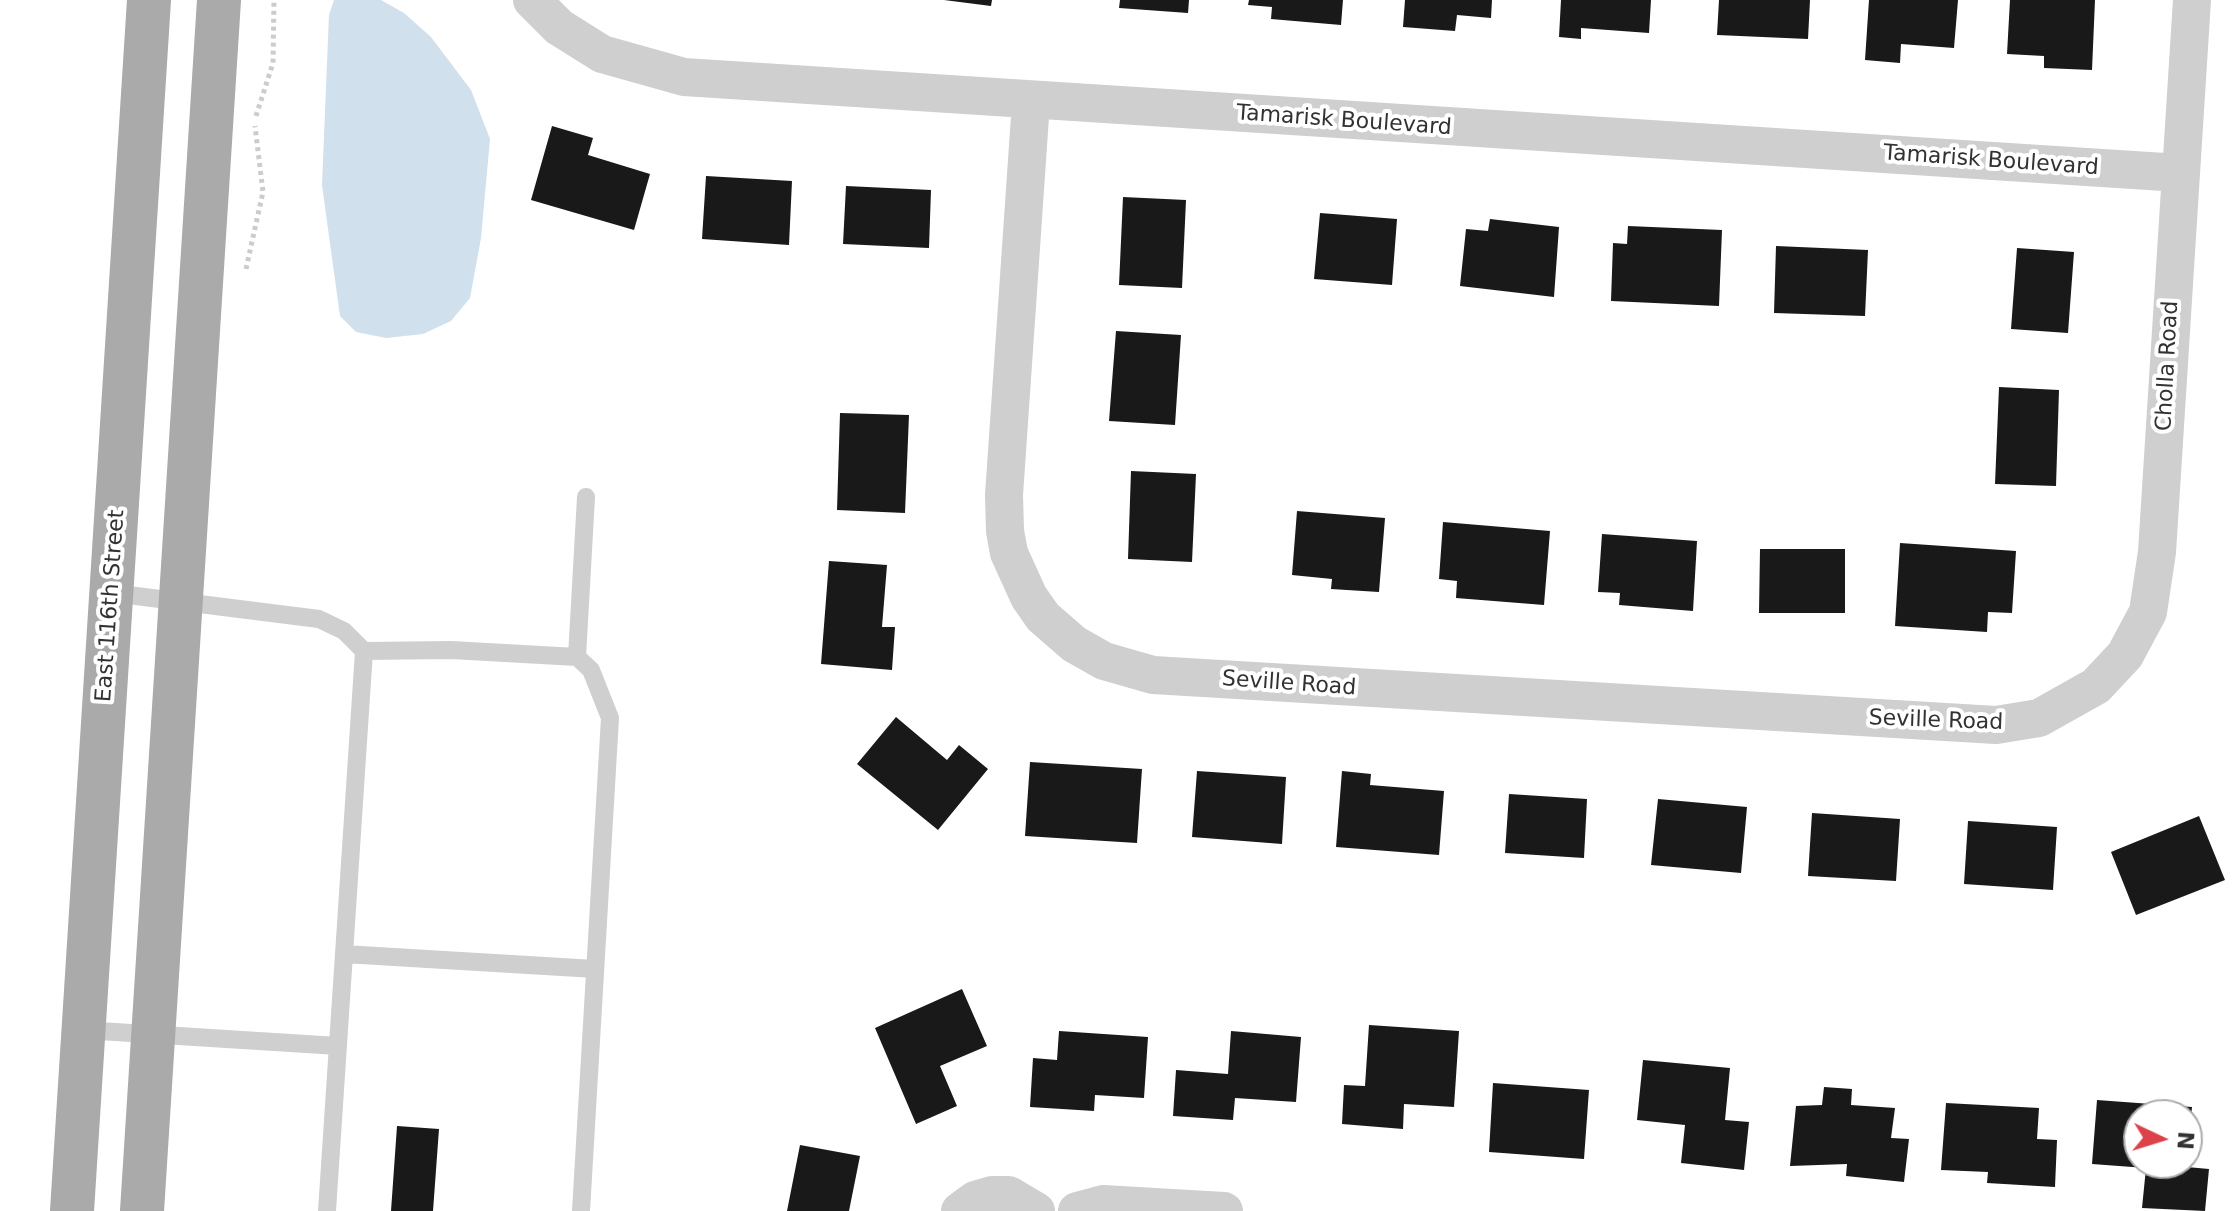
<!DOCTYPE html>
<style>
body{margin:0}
#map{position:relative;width:2235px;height:1211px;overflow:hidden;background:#fff;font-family:"DejaVu Sans",sans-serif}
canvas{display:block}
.north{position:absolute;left:2123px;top:1099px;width:80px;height:80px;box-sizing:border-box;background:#fff;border:2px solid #adadad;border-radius:50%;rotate:94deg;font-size:22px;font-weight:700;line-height:32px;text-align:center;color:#323232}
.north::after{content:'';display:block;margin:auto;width:28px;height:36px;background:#dc4249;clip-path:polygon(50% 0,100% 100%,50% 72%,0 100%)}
</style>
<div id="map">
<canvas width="2235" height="1211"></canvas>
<div class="north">N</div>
</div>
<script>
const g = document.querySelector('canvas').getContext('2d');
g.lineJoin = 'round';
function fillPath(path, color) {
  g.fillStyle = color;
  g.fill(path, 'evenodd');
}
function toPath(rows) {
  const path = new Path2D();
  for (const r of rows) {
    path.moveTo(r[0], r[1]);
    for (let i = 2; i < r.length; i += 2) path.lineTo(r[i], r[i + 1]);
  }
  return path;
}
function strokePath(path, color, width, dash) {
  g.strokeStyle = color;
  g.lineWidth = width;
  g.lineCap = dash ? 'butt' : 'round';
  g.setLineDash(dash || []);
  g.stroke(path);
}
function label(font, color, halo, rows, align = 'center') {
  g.font = font + ' "DejaVu Sans",sans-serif';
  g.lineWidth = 8;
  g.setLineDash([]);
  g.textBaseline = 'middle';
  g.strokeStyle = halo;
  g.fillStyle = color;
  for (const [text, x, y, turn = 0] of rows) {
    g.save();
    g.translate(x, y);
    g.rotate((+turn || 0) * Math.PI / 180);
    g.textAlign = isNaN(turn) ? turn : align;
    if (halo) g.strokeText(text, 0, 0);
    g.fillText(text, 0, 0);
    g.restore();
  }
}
const water = toPath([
 [334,0,381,0,404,13,431,37,471,90,490,139,481,238,470,298,451,321,423,334,386,338,356,332,340,316,322,185,329,15]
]);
const building = toPath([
 [944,0,992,0,991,6],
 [1120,0,1189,0,1188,13,1119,8],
 [1249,0,1343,0,1341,25,1271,19,1272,7,1248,5],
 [1405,0,1492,0,1491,18,1457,15,1455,31,1403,27],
 [1561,0,1651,0,1649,33,1581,28,1581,39,1559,37],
 [1719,0,1810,0,1808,39,1717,35],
 [1869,0,1958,0,1954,48,1901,44,1900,63,1865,60],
 [2010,0,2095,0,2092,70,2044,68,2044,56,2007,54],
 [552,126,593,138,588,155,650,174,634,230,531,200],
 [706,176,792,181,789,245,702,239],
 [846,186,931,190,929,248,843,244],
 [1123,197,1186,200,1182,288,1119,285],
 [1320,213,1397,219,1392,285,1314,279],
 [1490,219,1559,227,1554,297,1460,286,1466,229,1488,231],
 [1628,226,1722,230,1719,306,1611,301,1613,243,1627,244],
 [1776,246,1868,250,1865,316,1774,313],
 [2017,248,2074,252,2068,333,2011,329],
 [1116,331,1181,335,1175,425,1109,421],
 [1999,387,2059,390,2056,486,1995,484],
 [840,413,909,415,905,513,837,510],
 [1131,471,1196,474,1192,562,1128,559],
 [1297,511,1385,518,1379,592,1331,589,1332,579,1292,575],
 [1443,522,1550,531,1544,605,1456,598,1457,581,1439,579],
 [1602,534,1697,541,1693,611,1619,605,1620,593,1598,592],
 [1900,543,2016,551,2012,613,1988,612,1987,632,1895,626],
 [1760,549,1845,549,1845,613,1759,613],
 [829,561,887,565,882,627,895,627,892,670,821,664],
 [896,717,947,760,959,745,988,769,938,830,857,764],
 [1030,762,1142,769,1137,843,1025,836],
 [1197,771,1286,777,1282,844,1192,837],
 [1342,771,1371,774,1370,785,1444,791,1439,855,1336,847],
 [1509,794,1587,799,1584,858,1505,853],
 [1658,799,1747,807,1741,873,1651,865],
 [1812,813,1900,819,1896,881,1808,876],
 [2199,816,2225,880,2136,915,2111,852],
 [1968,821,2057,827,2053,890,1964,884],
 [962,989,987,1046,940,1066,957,1106,916,1124,875,1028],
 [1369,1025,1459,1031,1454,1107,1404,1104,1403,1129,1342,1124,1344,1085,1365,1086],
 [1059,1031,1148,1037,1144,1098,1095,1095,1094,1111,1030,1107,1033,1058,1057,1060],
 [1231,1031,1301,1037,1296,1102,1235,1098,1233,1120,1173,1116,1176,1070,1228,1074],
 [1643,1060,1730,1068,1725,1120,1749,1122,1744,1170,1681,1163,1685,1125,1637,1120],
 [1493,1083,1589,1090,1584,1159,1489,1152],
 [1824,1087,1852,1089,1851,1105,1895,1108,1891,1138,1909,1139,1904,1182,1846,1176,1847,1164,1790,1166,1796,1106,1822,1105],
 [2097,1100,2192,1107,2189,1139,2187,1115,2139,1115,2139,1163,2187,1163,2187,1167,2209,1169,2205,1211,2142,1208,2146,1168,2092,1164],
 [1946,1103,2039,1108,2037,1139,2057,1140,2055,1187,1987,1183,1988,1172,1941,1170],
 [397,1126,439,1129,433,1211,391,1211],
 [800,1145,860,1156,849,1211,787,1211]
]);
const path = toPath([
 [256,116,273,63,274,0],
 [246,269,263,192,255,126]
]);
const lane = toPath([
 [112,593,319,619,344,631,364,651,451,650,577,657,586,497],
 [577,657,591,670,610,718,581,1211],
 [344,954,364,651],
 [83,1030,338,1046],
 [327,1211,344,954,595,969]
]);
const street = toPath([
 [532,0,559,27,602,54,684,77,2180,173],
 [1031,102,1004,495,1005,531,1009,553,1029,597,1043,617,1074,644,1104,661,1153,675,1996,725,2039,718,2096,686,2125,655,2148,612,2157,552,2192,0],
 [960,1211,975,1200,992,1195,1009,1195,1036,1211],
 [1077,1211,1103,1204,1224,1211]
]);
const primary = toPath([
 [72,1211,149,0],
 [142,1211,219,0]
]);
const streetNames = [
 ["Tamarisk Boulevard",1344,121,4],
 ["Tamarisk Boulevard",1991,161,4],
 ["Cholla Road",2168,366,-87],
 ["East 116th Street",111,606,-86],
 ["Seville Road",1289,684,4],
 ["Seville Road",1936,721,2]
];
fillPath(water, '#d0e0ec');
fillPath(building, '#191919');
strokePath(path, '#ccc', 5, [4, 4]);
strokePath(lane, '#cfcfcf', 18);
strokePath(street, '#cfcfcf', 38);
strokePath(primary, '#aaa', 44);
label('22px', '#323232', '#fff', streetNames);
</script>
